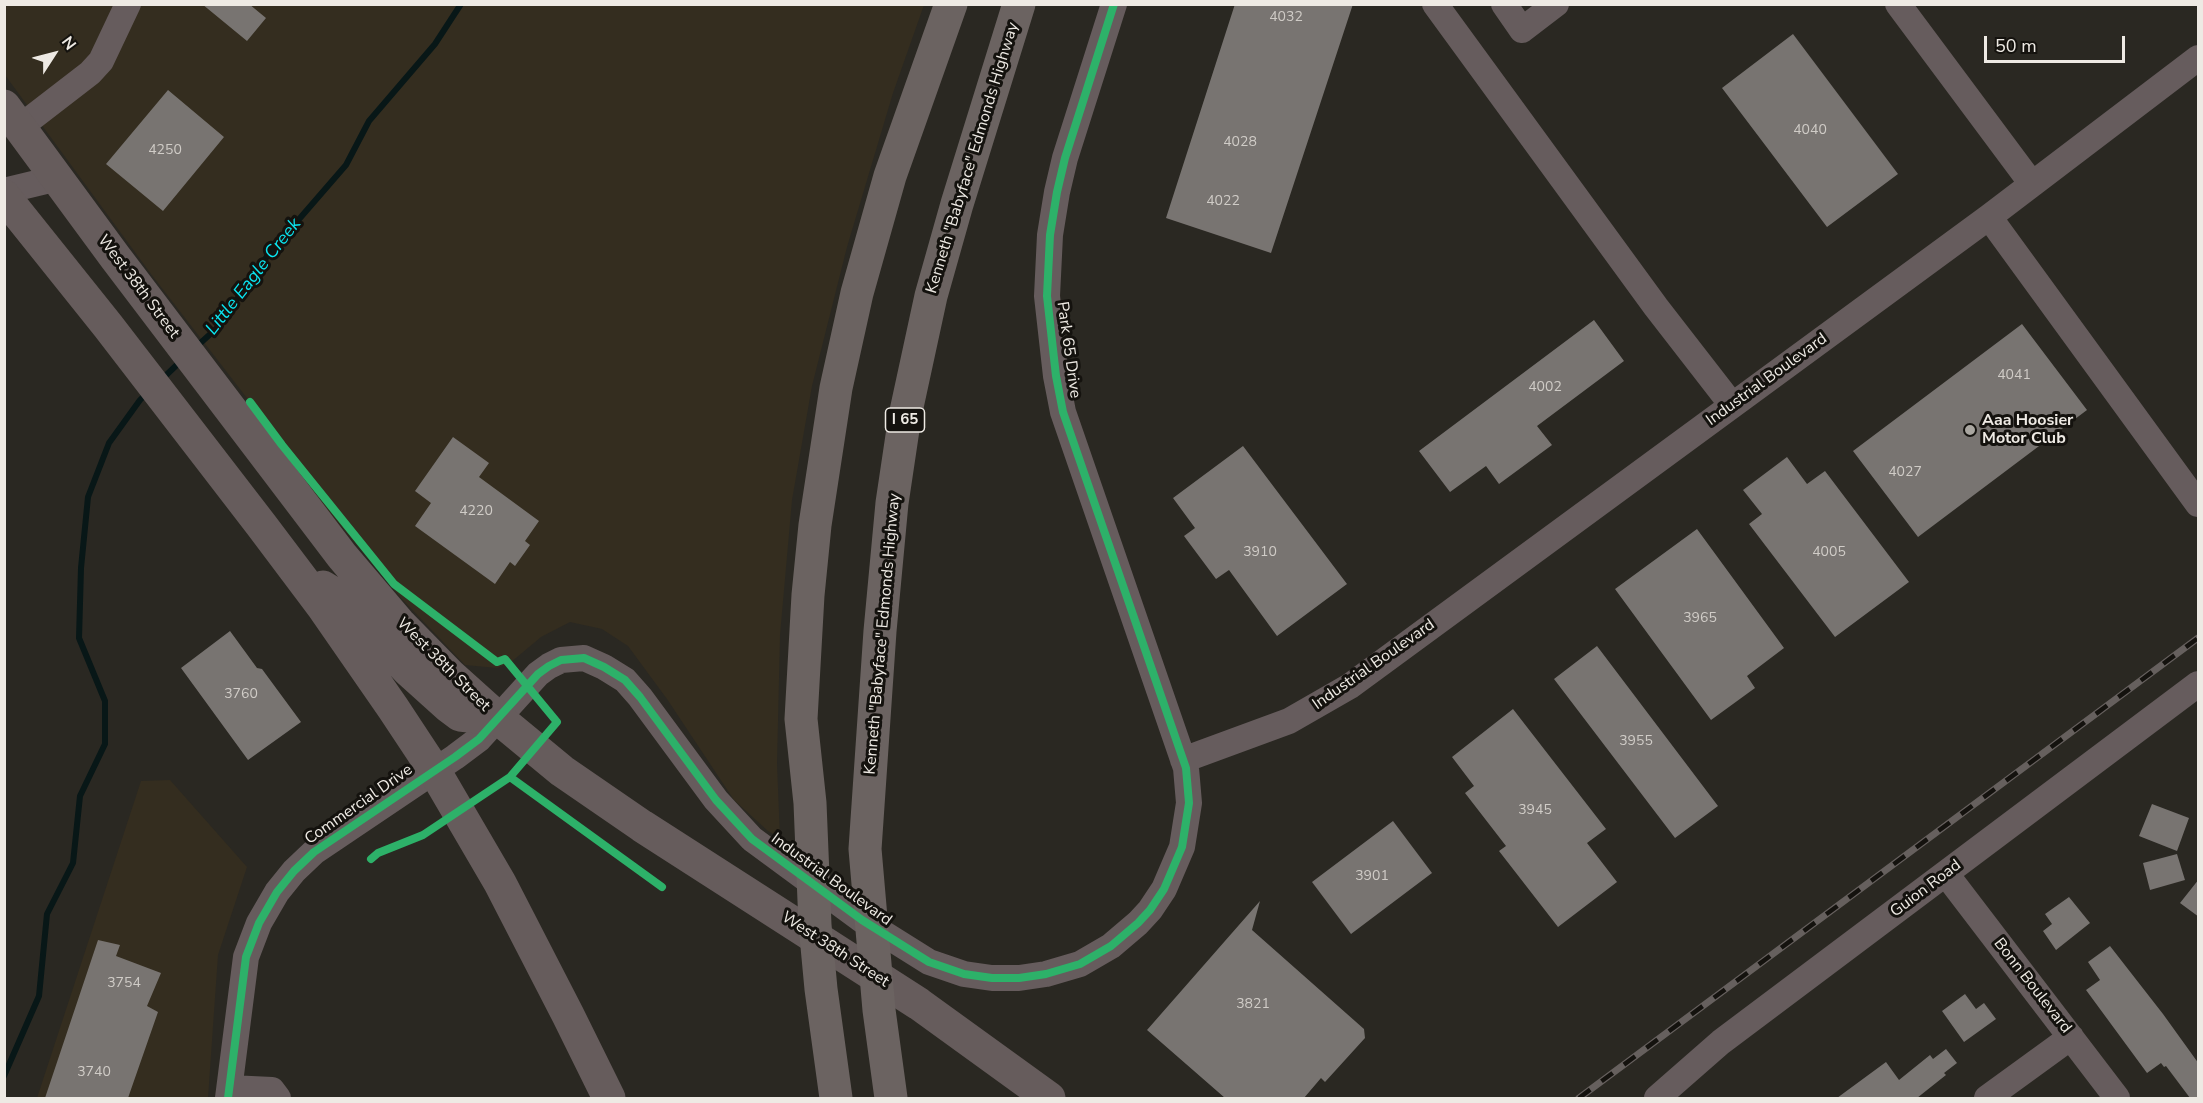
<!DOCTYPE html>
<style>
body{margin:0}
#map{position:relative;width:2203px;height:1103px;overflow:hidden;background:#2a2822;font-family:"Nunito Sans",sans-serif}
canvas{display:block}
.frame{position:absolute;inset:0;border:6px solid #eeeae4;pointer-events:none}
.north{position:absolute;left:24px;top:24px;width:60px;height:60px;-webkit-text-stroke:4px #14120e;paint-order:stroke;rotate:54deg;font-size:16px;font-weight:700;line-height:24px;text-align:center;color:#eeeae4}
.north::after{content:'';display:block;margin:auto;width:21px;height:27px;background:#eeeae4;clip-path:polygon(50% 0,100% 100%,50% 72%,0 100%)}
.scale{position:absolute;left:1984px;top:36px;width:141px;height:27px;box-sizing:border-box;border:3px solid #eeeae4;border-top:0;padding-left:8px;font-size:18px;line-height:21px;white-space:nowrap;color:#eeeae4;-webkit-text-stroke:4px #14120e;paint-order:stroke}
</style>
<div id="map">
<canvas width="2203" height="1103"></canvas>
<div class="frame"></div>
<div class="north">N</div>
<div class="scale">50 m</div>
</div>
<script>
const g = document.querySelector('canvas').getContext('2d');
g.lineJoin = 'round';
function fillPath(path, color) {
  g.fillStyle = color;
  g.fill(path, 'evenodd');
}
function toPath(rows) {
  const path = new Path2D();
  for (const r of rows) {
    path.moveTo(r[0], r[1]);
    for (let i = 2; i < r.length; i += 2) path.lineTo(r[i], r[i + 1]);
  }
  return path;
}
function strokePath(path, color, width, dash) {
  g.strokeStyle = color;
  g.lineWidth = width;
  g.lineCap = dash ? 'butt' : 'round';
  g.setLineDash(dash || []);
  g.stroke(path);
}
function label(font, color, halo, rows, align = 'center') {
  g.font = font + ' "Nunito Sans",sans-serif';
  g.lineWidth = 6;
  g.setLineDash([]);
  g.textBaseline = 'middle';
  g.strokeStyle = halo;
  g.fillStyle = color;
  for (const [text, x, y, turn = 0] of rows) {
    g.save();
    g.translate(x, y);
    g.rotate((+turn || 0) * Math.PI / 180);
    g.textAlign = isNaN(turn) ? turn : align;
    if (halo) g.strokeText(text, 0, 0);
    g.fillText(text, 0, 0);
    g.restore();
  }
}
const built = toPath([
 [5,5,924,5,893,93,847,247,812,386,792,500,780,635,777,764,780,838,768,831,734,800,667,699,628,646,602,629,570,622,541,637,510,663,497,668,465,665,401,598,315,495,250,402,151,274,5,75],
 [170,780,247,867,218,955,208,1098,37,1098,141,781]
]);
const stream = toPath([
 [196,347,217,328,268,255,346,165,369,121,435,44,461,4],
 [161,380,182,360],
 [4,1076,39,996,47,914,73,863,80,796,105,744,105,701,79,638,81,568,88,497,109,443,140,400,147,393]
]);
const building = toPath([
 [202,4,249,4,266,18,247,41],
 [1235,4,1353,4,1271,253,1166,218],
 [1793,34,1898,174,1827,227,1722,88],
 [168,90,224,137,163,211,106,164],
 [1594,320,1624,361,1537,426,1552,445,1499,484,1486,466,1450,492,1419,451],
 [2022,324,2087,410,1918,537,1853,451],
 [453,437,489,463,479,477,539,521,525,541,530,545,515,566,510,562,495,584,415,526,431,503,415,491],
 [1243,446,1347,584,1277,636,1229,570,1216,579,1184,536,1195,528,1173,498],
 [1787,457,1807,484,1825,471,1909,582,1835,637,1749,524,1762,514,1743,490],
 [1697,529,1784,648,1747,676,1755,688,1711,720,1615,589],
 [230,631,257,668,262,669,301,722,248,760,181,668],
 [1597,646,1718,806,1675,838,1554,679],
 [1513,709,1606,829,1587,843,1617,882,1558,927,1499,851,1506,846,1465,793,1474,786,1452,757],
 [2152,804,2189,818,2177,851,2139,836],
 [1393,821,1432,873,1351,934,1312,882],
 [2177,854,2185,880,2150,890,2143,863],
 [2199,879,2199,917,2180,903],
 [2069,897,2090,923,2056,950,2043,931,2052,924,2045,914],
 [1260,901,1252,930,1364,1029,1365,1038,1325,1082,1321,1078,1304,1098,1225,1098,1147,1030],
 [98,940,120,945,116,956,161,973,147,1006,158,1012,128,1098,45,1098],
 [2110,946,2163,1014,2199,1064,2199,1098,2190,1098,2166,1066,2164,1067,2161,1063,2147,1073,2086,990,2100,980,2088,962],
 [1965,994,1976,1009,1984,1003,1996,1019,1964,1042,1942,1011],
 [1946,1049,1957,1063,1944,1073,1946,1075,1917,1098,1837,1098,1886,1062,1899,1080,1930,1055,1933,1059]
]);
const minor = toPath([
 [1435,4,1656,307,1732,405],
 [1504,4,1522,30,1556,4],
 [1898,4,2032,184],
 [20,127,90,73,101,61,128,4],
 [4,191,58,178],
 [1989,217,2198,504],
 [1183,760,1289,721,1350,686,1989,217,2198,58],
 [1946,874,2117,1098],
 [230,1088,272,1090,278,1098],
 [228,1098,246,957,259,923,277,892,294,871,314,852,455,757,479,739,538,674,549,666,561,660,584,658,604,667,625,680,640,697,716,800,752,839,862,920,929,962,964,974,992,978,1019,978,1046,974,1080,964,1111,946,1138,923,1150,910,1164,889,1182,847,1189,803,1186,768,1063,412,1056,376,1047,296,1050,235,1057,192,1065,158,1114,4],
 [1657,1098,1721,1042,2198,684],
 [1987,1098,2071,1037]
]);
const major = toPath([
 [4,106,115,257,342,556,399,623,450,675,499,719,562,771,642,826,919,1004,1049,1098],
 [4,196,108,326,262,526,323,607,393,708,434,770,500,883,568,1015,609,1098],
 [323,587,341,598,408,670,448,706,460,715,496,719]
]);
const highway = toPath([
 [836,1098,821,989,815,925,810,803,801,719,808,595,815,525,836,388,857,293,890,176,951,4],
 [891,1098,879,1010,865,849,880,631,892,503,905,416,931,296,957,204,1019,4]
]);
const rail = toPath([
 [1579,1098,2198,638]
]);
const cycleway = toPath([
 [250,402,282,445,394,584,497,662,505,659,557,722,510,777],
 [371,859,378,853,423,835,510,777,662,887],
 [228,1098,246,957,259,923,277,892,294,871,314,852,455,757,479,739,538,674,549,666,561,660,584,658,604,667,625,680,640,697,716,800,752,839,862,920,929,962,964,974,992,978,1019,978,1046,974,1080,964,1111,946,1138,923,1150,910,1164,889,1182,847,1189,803,1186,768,1063,412,1056,376,1047,296,1050,235,1057,192,1065,158,1114,4]
]);
const markers = [
 [1970,430,6,"#a9a6a0"]
];
const numberNames = [
 ["4032",1286,18],
 ["4040",1810,131],
 ["4028",1240,143],
 ["4250",165,151],
 ["4022",1223,202],
 ["4041",2014,376],
 ["4002",1545,388],
 ["4027",1905,473],
 ["4220",476,512],
 ["3910",1260,553],
 ["4005",1829,553],
 ["3965",1700,619],
 ["3760",241,695],
 ["3955",1636,742],
 ["3945",1535,811],
 ["3901",1372,877],
 ["3754",124,984],
 ["3821",1253,1005],
 ["3740",94,1073]
];
const shields = [
 [905,420,39]
];
const shieldNames = [
 ["I 65",905,420]
];
const streetNames = [
 ["Kenneth \"Babyface\" Edmonds Highway",973,158,-73],
 ["West 38th Street",138,287,53],
 ["Park 65 Drive",1068,350,82],
 ["Industrial Boulevard",1767,380,-36],
 ["Kenneth \"Babyface\" Edmonds Highway",883,634,-85],
 ["West 38th Street",443,665,45],
 ["Industrial Boulevard",1374,665,-35],
 ["Commercial Drive",359,805,-35],
 ["Industrial Boulevard",831,880,36],
 ["Guion Road",1926,889,-37],
 ["West 38th Street",835,950,33],
 ["Bonn Boulevard",2032,986,52]
];
const poiNames = [
 ["Aaa Hoosier",1982,421],
 ["Motor Club",1982,439]
];
const waterNames = [
 ["Little Eagle Creek",254,277,-52]
];
fillPath(built, '#342d1f');
strokePath(stream, '#081717', 6);
fillPath(building, '#787471');
strokePath(minor, '#665c5d', 26);
strokePath(major, '#665c5c', 33);
strokePath(highway, '#6b6361', 33);
strokePath(rail, '#66605e', 7);
strokePath(rail, '#14120e', 4.5, [14]);
strokePath(cycleway, '#2db169', 8);
for (const [x, y, r, color] of markers) {
  const dot = new Path2D();
  dot.arc(x, y, r, 0, 2 * Math.PI);
  g.fillStyle = color;
  g.fill(dot);
  strokePath(dot, '#14120e', 2);
}
label('14px', '#d0ccc7', null, numberNames);
for (const [x, y, w] of shields) {
  const box = new Path2D();
  box.roundRect(x - w / 2, y - 12, w, 24, 4.5);
  g.fillStyle = '#14120e';
  g.fill(box);
  strokePath(box, '#eeeae4', 1.5);
}
label('bold 15px', '#eeeae4', null, shieldNames);
label('16px', '#eeeae4', '#14120e', streetNames);
label('bold 16px', '#eeeae4', '#14120e', poiNames, 'left');
label('italic 18px', '#0ae5f1', '#14120e', waterNames);
</script>
